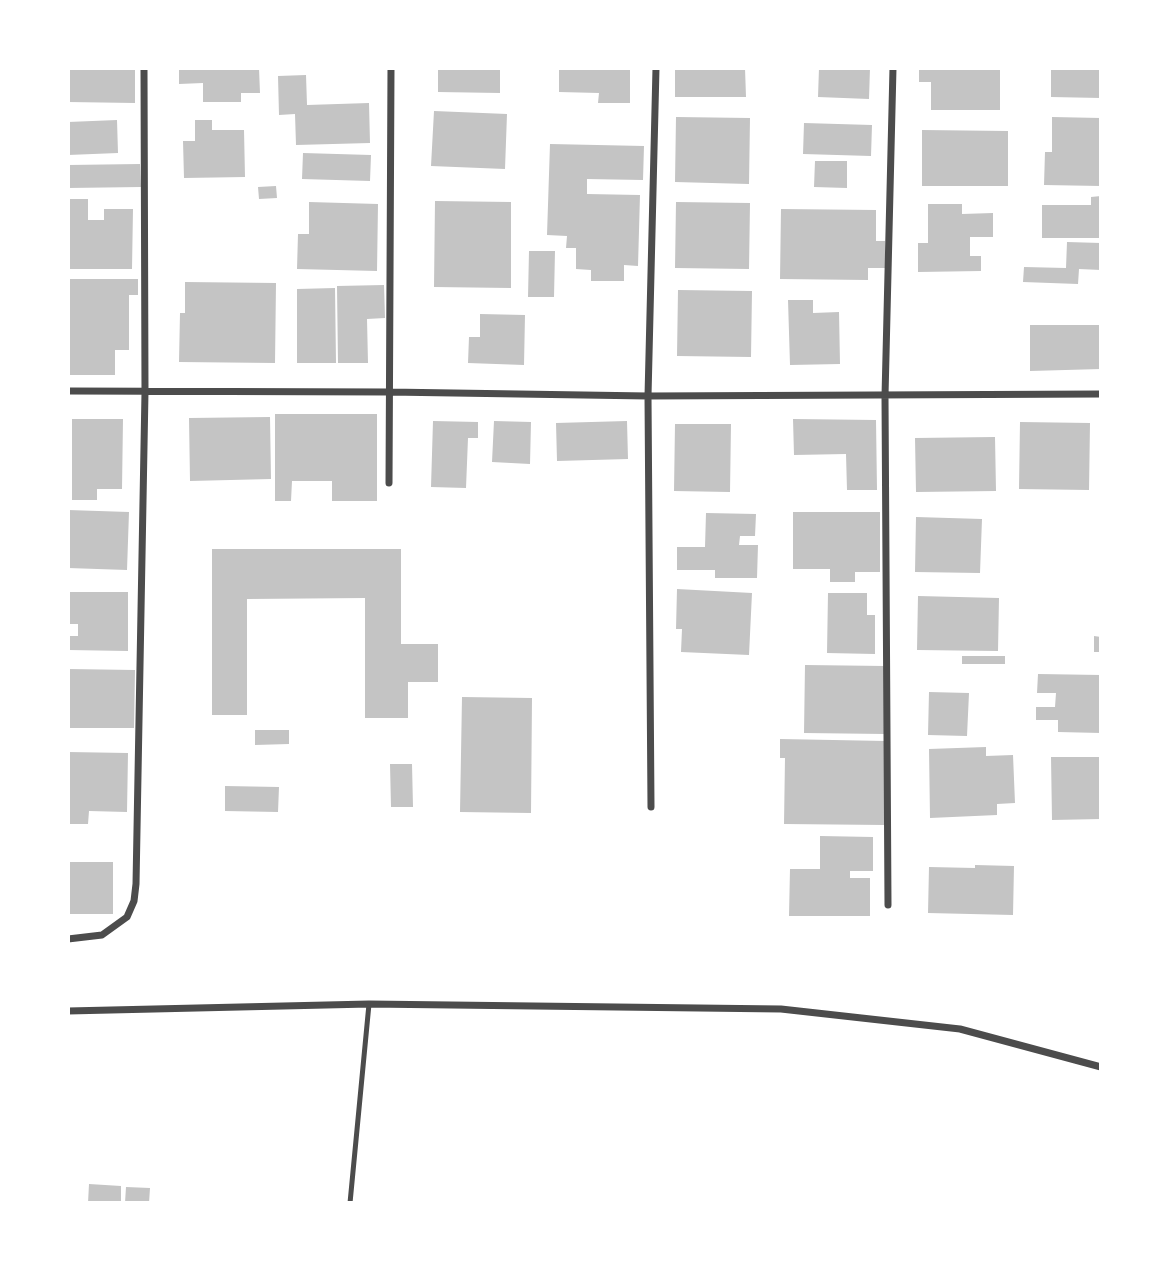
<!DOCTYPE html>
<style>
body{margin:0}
#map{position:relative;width:1169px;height:1271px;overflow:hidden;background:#fff;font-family:Merriweather,serif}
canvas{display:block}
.frame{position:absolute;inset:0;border:70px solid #fff;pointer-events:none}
</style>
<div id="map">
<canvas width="1169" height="1271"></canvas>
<div class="frame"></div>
</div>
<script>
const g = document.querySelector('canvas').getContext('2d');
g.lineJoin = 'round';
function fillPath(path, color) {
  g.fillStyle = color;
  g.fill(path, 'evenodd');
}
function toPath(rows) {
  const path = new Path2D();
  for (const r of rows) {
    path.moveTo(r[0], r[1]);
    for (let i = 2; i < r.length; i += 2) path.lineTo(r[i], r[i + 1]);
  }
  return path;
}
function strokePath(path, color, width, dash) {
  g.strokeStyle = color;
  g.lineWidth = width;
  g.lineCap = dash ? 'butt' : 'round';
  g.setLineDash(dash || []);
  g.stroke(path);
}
const building = toPath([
 [68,68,135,68,135,103,68,102],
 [179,68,259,68,260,93,241,93,241,102,203,102,203,83,179,84],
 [438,68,500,68,500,93,438,92],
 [559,68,630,68,630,103,598,103,599,93,559,92],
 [675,68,745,68,746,97,675,97],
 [819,68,870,68,869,99,818,97],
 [919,68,1000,68,1000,110,931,110,931,82,919,82],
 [1051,68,1101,68,1101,98,1051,97],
 [306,75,307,105,369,103,370,143,296,145,295,114,279,115,278,76],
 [434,111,507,114,505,169,431,166],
 [676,117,750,118,749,184,675,182],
 [1052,117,1101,118,1101,186,1044,185,1045,152,1052,152],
 [117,120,118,153,68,155,68,122],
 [195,120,212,120,212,130,244,130,245,177,184,178,183,141,195,141],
 [804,123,872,125,871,156,803,154],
 [922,130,1008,131,1008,186,922,186],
 [550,144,644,146,643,180,587,179,587,194,640,195,638,266,624,265,624,281,591,281,591,270,576,269,576,248,566,248,567,236,547,235],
 [303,153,371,155,370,181,302,179],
 [815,161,847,161,847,188,814,187],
 [140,164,141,187,68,188,68,165],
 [276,186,277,198,259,199,258,187],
 [1101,196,1101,238,1042,238,1042,205,1091,205,1091,197],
 [68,199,88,199,88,220,104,220,104,209,133,209,132,269,68,269],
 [435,201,511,202,511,288,434,287],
 [309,202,378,204,377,271,297,269,298,234,309,234],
 [676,202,750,203,749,269,675,268],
 [928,204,962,204,962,214,993,213,993,237,970,237,970,256,981,256,981,271,918,272,918,243,928,243],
 [781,209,876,210,876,241,885,241,885,268,868,268,868,280,780,279],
 [1067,242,1101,243,1101,270,1079,269,1078,284,1023,282,1024,267,1066,268],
 [529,251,555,251,554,297,528,297],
 [68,279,138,279,138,295,129,295,129,350,115,350,115,375,68,375],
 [185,282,276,283,275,363,179,362,180,313,185,313],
 [384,285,385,318,367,319,368,363,338,363,337,286],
 [335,288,336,363,297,363,297,289],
 [678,290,752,291,751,357,677,356],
 [788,300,813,300,813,313,839,312,840,364,790,365],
 [480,314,525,315,524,365,468,363,469,337,480,337],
 [1030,325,1101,325,1101,369,1030,371],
 [275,414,377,414,377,501,332,501,332,481,292,481,291,501,275,501],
 [270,417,271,479,190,481,189,418],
 [72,419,123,419,122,489,97,489,97,500,72,500],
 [793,419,876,420,877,490,847,490,846,454,794,455],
 [433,421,478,422,478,438,468,438,466,488,431,487],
 [494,421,531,422,530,464,492,462],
 [627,421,628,459,557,461,556,423],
 [1020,422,1090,423,1089,490,1019,489],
 [675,424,731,424,730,492,674,491],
 [995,437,996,491,916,492,915,438],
 [68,510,129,512,127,570,68,568],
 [793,512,880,512,880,572,855,572,855,582,830,582,830,569,793,569],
 [706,513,756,514,755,536,740,536,739,545,758,545,757,578,715,578,715,570,677,570,677,547,705,547],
 [916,517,982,519,980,573,915,572],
 [212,549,401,549,401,644,438,644,438,682,408,682,408,718,365,718,365,598,247,599,247,715,212,715],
 [677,589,752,593,749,655,681,652,682,629,676,629],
 [68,592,128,592,128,651,68,650,68,636,78,636,78,624,68,624],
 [828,593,867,593,867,615,875,615,875,654,827,653],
 [918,596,999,598,998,651,917,650],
 [1094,636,1101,637,1101,652,1094,652],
 [962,656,1005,656,1005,664,962,664],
 [805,665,885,666,885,734,804,733],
 [68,669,135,670,134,728,68,728],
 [1038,674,1101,675,1101,733,1058,732,1058,720,1036,720,1036,707,1055,707,1056,693,1037,693],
 [929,692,969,693,967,736,928,735],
 [462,697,532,698,531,813,460,812],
 [255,730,289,730,289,744,255,745],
 [780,739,886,741,885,825,784,824,785,758,780,758],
 [986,747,986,756,1013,755,1015,803,997,804,997,815,930,818,929,749],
 [68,752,128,753,127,812,89,811,88,824,68,824],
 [1051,757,1101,757,1101,819,1052,820],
 [390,764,412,764,413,807,391,807],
 [225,786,279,787,278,812,225,811],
 [820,836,873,837,873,871,850,871,850,878,870,878,870,916,789,916,790,869,820,869],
 [68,862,113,862,113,914,68,914],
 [975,865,1014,866,1013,915,928,913,929,867,975,868],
 [89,1184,121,1186,121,1203,88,1203],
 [126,1187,150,1188,149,1203,125,1203]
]);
const service = toPath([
 [350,1203,369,1004]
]);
const minor = toPath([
 [68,391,389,392,648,396,1101,394],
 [389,483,391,68],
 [651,807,648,396,656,68],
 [888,905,885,396,893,68],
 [68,939,102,935,127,917,134,901,136,884,145,392,144,68],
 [68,1011,369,1004,781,1009,960,1029,1101,1067]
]);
fillPath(building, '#c4c4c4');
strokePath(service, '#4c4c4c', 5);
strokePath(minor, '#4c4c4c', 7);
</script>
